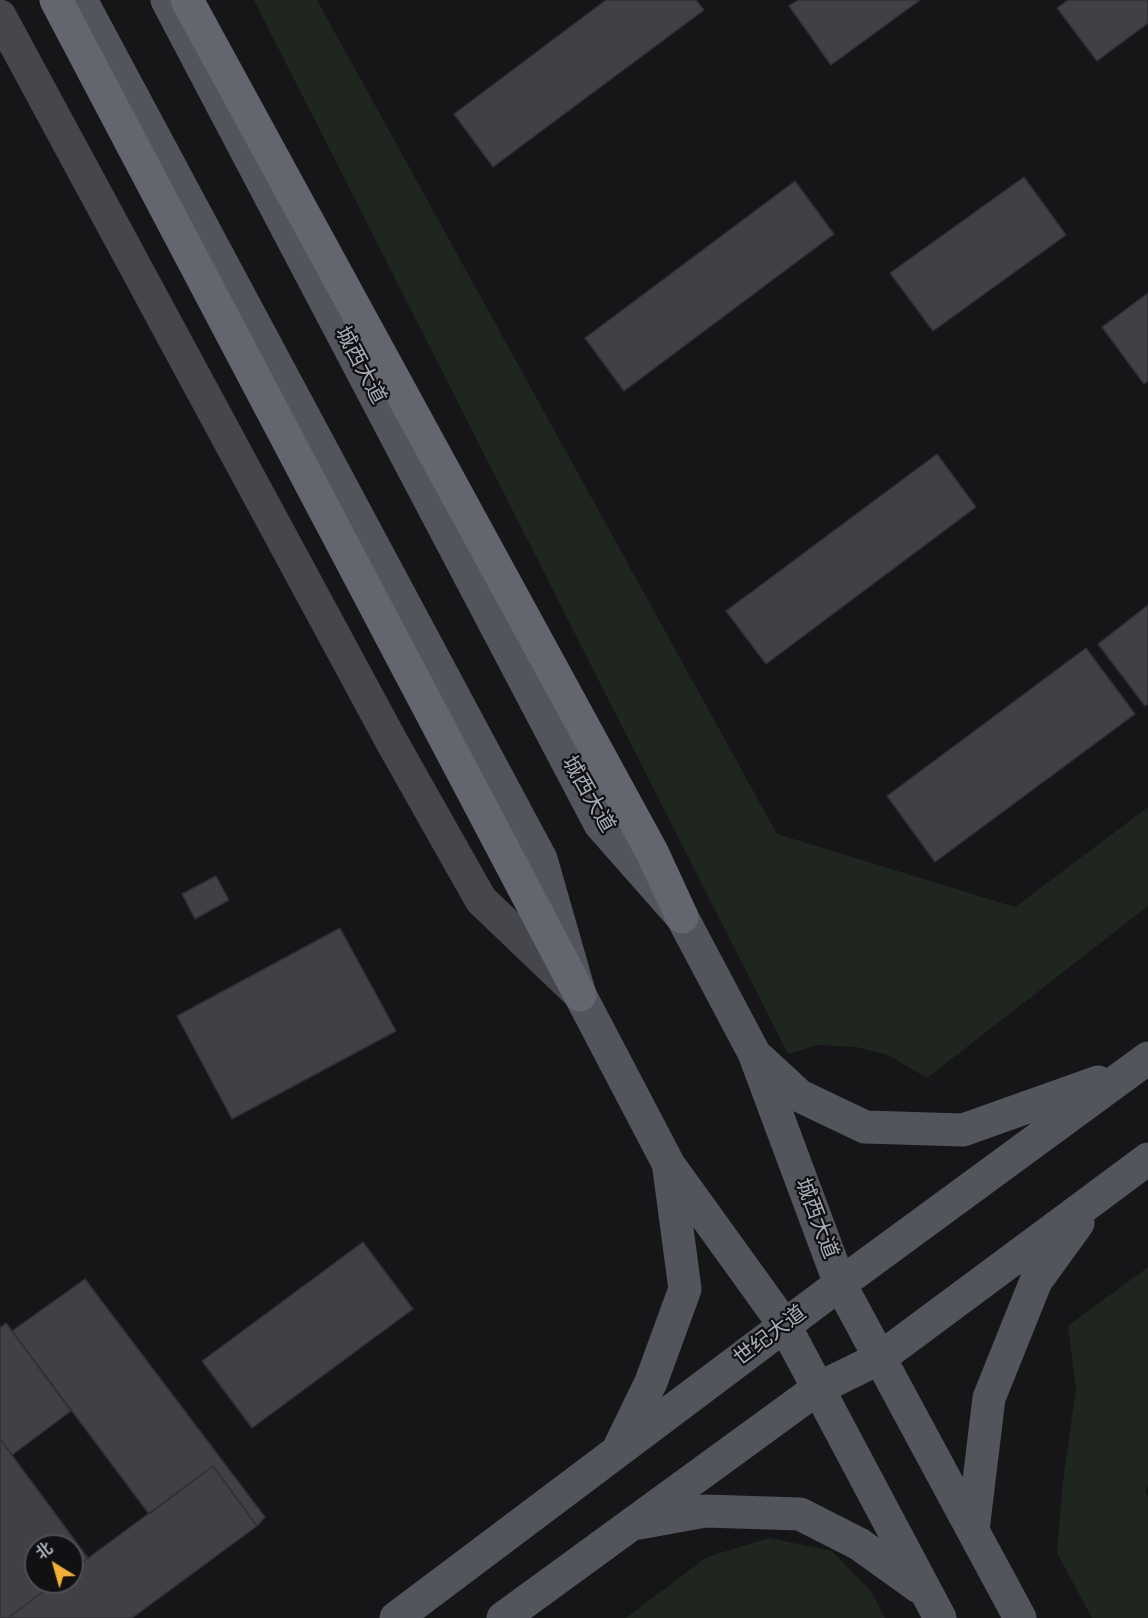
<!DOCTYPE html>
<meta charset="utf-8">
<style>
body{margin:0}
#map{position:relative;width:1148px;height:1618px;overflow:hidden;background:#161618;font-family:"Source Sans 3","Noto Sans SC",sans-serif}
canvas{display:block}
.north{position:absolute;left:24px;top:1534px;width:60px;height:60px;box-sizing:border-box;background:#111113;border:2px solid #4d4f55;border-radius:50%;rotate:323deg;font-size:16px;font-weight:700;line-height:24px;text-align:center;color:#a8adb8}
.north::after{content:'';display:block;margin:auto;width:21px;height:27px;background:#f2b134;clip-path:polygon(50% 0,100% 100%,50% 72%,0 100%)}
</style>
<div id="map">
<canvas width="1148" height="1618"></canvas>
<div class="north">北</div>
</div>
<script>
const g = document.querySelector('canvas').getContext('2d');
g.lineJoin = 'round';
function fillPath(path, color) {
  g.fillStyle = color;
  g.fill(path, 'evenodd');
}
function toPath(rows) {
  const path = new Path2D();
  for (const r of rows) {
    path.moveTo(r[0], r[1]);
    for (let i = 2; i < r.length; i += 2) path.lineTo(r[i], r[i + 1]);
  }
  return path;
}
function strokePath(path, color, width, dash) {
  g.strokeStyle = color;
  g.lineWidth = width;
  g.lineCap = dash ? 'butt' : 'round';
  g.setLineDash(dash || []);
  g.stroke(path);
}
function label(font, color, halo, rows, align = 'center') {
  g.font = font + ' "Source Sans 3","Noto Sans SC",sans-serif';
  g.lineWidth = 4.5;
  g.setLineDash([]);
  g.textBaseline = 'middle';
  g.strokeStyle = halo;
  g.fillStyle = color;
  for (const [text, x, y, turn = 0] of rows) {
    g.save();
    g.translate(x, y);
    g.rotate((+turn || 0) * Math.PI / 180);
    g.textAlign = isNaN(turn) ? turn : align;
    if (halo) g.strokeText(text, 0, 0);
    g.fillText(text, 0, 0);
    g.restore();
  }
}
const green = toPath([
 [254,0,317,0,777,834,1015,907,1148,807,1148,906,927,1078,888,1055,856,1047,818,1045,788,1054],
 [1148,1267,1148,1485,1145,1491,1148,1496,1148,1618,1092,1618,1057,1553,1063,1481,1076,1389,1068,1326],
 [769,1538,832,1551,871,1591,885,1618,626,1618,707,1557]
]);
const building = toPath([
 [606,0,696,0,704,10,493,167,454,114,606,0],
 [798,0,920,0,831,65,789,6,798,0],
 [1068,0,1148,0,1148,23,1097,61,1057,8,1068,0],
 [1024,177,1066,235,933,331,890,273,1024,177],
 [795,181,834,234,624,391,585,338,795,181],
 [1148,293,1148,381,1144,384,1102,327,1148,293],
 [937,454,976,507,766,664,726,611,937,454],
 [1148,605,1148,704,1145,706,1098,644,1148,605],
 [1086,648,1135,714,935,862,887,796,1086,648],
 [216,876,229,900,195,919,182,894,216,876],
 [340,928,396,1031,232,1119,177,1016,340,928],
 [363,1242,413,1309,252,1428,202,1361,363,1242],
 [85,1279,265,1517,257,1526,213,1466,149,1514,12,1331,85,1279],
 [6,1323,71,1411,12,1455,0,1439,0,1328,6,1323],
 [0,1439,88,1558,72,1570,72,1546,36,1546,36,1582,56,1582,8,1618,0,1618,0,1439],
 [213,1466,257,1526,132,1618,8,1618,56,1582,72,1582,72,1570,213,1466]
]);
const secondary = toPath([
 [0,16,393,744,481,900,574,989]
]);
const primary = toPath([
 [81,0,541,859,580,995,669,1165,785,1326,940,1618],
 [167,0,600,824,682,917,754,1053,840,1284,1020,1618],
 [760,1059,800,1096,865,1127,963,1130,1098,1082],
 [619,1448,651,1382,685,1289,669,1169],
 [639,1523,705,1511,800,1514,859,1544,919,1587],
 [973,1530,989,1398,1036,1281,1078,1223],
 [396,1618,840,1284,1148,1058],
 [503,1618,817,1389,880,1358,1148,1159]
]);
const highway = toPath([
 [56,0,580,995],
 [187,0,652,852,682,917]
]);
const streetNames = [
 ["城西大道",359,366,62],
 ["城西大道",587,795,60],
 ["城西大道",815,1219,69],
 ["世纪大道",771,1337,-37]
];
fillPath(green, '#1e261f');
fillPath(building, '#404145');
strokePath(building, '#303034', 1.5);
strokePath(secondary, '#45474d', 33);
strokePath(primary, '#53555c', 33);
strokePath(highway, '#63666e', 33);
label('21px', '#a8adb8', '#111113', streetNames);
</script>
